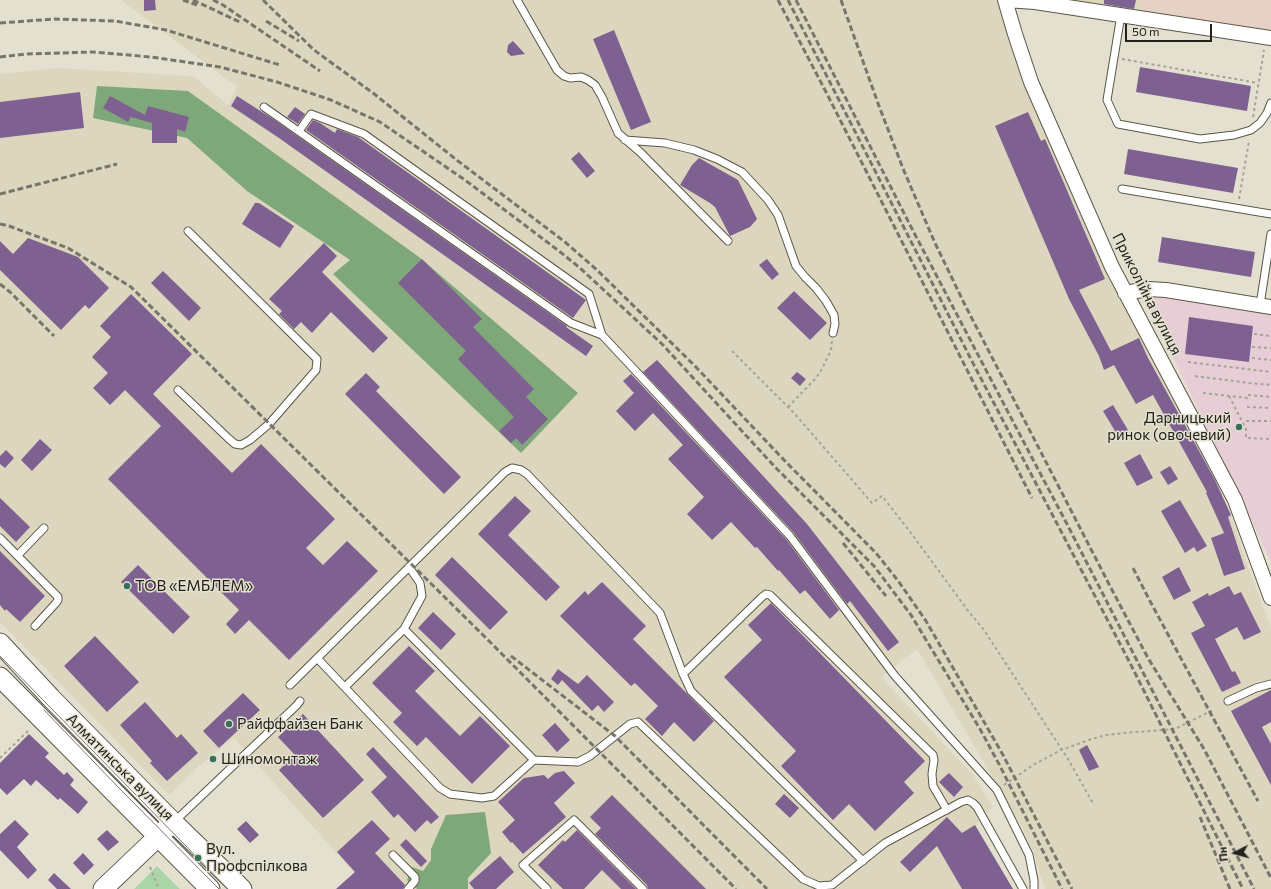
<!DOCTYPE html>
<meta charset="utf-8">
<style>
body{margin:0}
#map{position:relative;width:1271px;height:889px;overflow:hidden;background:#e4e0d0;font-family:Commissioner,sans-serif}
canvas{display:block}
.north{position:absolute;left:1215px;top:833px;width:40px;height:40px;-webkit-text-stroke:3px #e4e0d0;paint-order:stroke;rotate:264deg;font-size:11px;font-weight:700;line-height:16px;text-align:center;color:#23221c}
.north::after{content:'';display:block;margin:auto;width:14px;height:18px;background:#23221c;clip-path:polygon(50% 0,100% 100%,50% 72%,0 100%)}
.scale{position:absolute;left:1125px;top:24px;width:87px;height:18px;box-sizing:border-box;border:2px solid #23221c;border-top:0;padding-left:5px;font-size:12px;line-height:14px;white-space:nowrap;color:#23221c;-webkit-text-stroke:3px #e4e0d0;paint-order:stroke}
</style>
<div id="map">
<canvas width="1271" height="889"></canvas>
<div class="north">Пн</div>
<div class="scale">50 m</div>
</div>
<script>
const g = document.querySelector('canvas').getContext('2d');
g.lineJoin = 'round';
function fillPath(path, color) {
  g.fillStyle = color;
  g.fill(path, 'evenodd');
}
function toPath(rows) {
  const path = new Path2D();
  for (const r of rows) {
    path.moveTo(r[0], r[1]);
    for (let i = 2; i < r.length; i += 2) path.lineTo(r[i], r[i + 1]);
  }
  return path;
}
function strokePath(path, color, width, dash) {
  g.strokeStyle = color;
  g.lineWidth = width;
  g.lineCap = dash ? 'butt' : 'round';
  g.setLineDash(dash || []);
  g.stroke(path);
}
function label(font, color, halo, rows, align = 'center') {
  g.font = font + ' Commissioner,sans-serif';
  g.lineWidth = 3;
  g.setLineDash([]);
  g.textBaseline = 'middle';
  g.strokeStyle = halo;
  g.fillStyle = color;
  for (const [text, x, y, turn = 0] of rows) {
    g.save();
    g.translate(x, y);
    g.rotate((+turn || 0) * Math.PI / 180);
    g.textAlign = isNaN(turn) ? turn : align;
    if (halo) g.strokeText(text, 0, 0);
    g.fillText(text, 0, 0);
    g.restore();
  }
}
const commercial = toPath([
 [1151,292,1271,307,1271,563,1264,547,1149,307,1147,299]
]);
const built = toPath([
 [121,0,1001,0,998,2,1031,102,1108,278,1136,327,1214,478,1231,515,1249,570,1271,627,1271,889,1045,889,1033,851,1021,825,917,649,881,677,974,776,993,807,975,826,1013,889,470,889,467,887,465,889,344,889,354,873,234,738,200,765,169,795,0,622,0,74,57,68,193,76,228,105,237,87],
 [1048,0,1141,0,1139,12]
]);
const education = toPath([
 [1141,0,1271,0,1271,32,1139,12]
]);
const green = toPath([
 [157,866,180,889,134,889]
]);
const forest = toPath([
 [97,86,188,91,419,257,578,393,521,453,333,274,350,260,247,191,187,138,93,118],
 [485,812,491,853,468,878,468,889,417,889,407,880,412,867,423,871,431,860,431,849,446,815]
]);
const building = toPath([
 [144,0,155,0,156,10,144,11],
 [1104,0,1136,0,1134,9,1104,4],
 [614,30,651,122,631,130,593,39],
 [513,41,525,54,511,56,507,52,508,45],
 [1140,67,1251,86,1247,111,1136,92],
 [80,92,84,128,0,138,0,102],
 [110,96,145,115,148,106,189,117,185,132,177,129,177,143,152,143,152,123,131,117,128,122,103,108],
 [237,96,273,119,567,326,566,327,593,346,586,356,279,138,231,106],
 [295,107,305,114,298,124,287,117],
 [1028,112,1041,141,1045,139,1105,279,1079,290,1111,351,1139,338,1148,358,1215,480,1231,515,1228,517,1245,569,1224,576,1211,538,1224,533,1206,493,1207,492,1153,395,1136,404,1114,365,1104,370,1099,356,1069,299,995,126],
 [313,120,320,123,335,133,337,129,358,137,586,300,573,318,306,130],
 [1128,149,1238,168,1233,193,1124,174],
 [579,152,595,171,587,178,571,159],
 [699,158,738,180,757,219,750,227,730,236,715,207,710,203,680,185,692,165],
 [255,203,259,203,294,226,280,248,242,224],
 [1162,237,1255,252,1251,277,1158,262],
 [28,238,78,257,109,288,89,309,85,305,61,330,0,270,0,241,13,254],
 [324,243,337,256,322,272,388,338,373,353,331,312,312,333,301,322,294,329,279,314,282,311,269,299],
 [422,259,482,319,473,327,534,389,526,397,548,419,522,445,516,438,511,443,499,431,514,417,458,359,466,351,398,283],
 [767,259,779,274,772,280,759,265],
 [163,271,201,308,189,321,151,283],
 [794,291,827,323,810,340,777,308],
 [131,294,192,354,153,394,232,473,261,444,335,519,306,548,323,565,347,541,378,571,289,660,249,620,235,634,226,624,239,610,108,479,161,426,125,390,110,405,93,388,108,373,92,357,111,337,100,326],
 [1189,317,1253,326,1249,362,1185,354],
 [657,360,807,524,899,642,888,651,850,601,847,604,794,533,643,372],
 [797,372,806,379,800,386,791,378],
 [366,373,380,387,376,391,461,477,444,494,345,394],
 [631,374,786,539,839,610,830,619,805,590,800,594,779,570,778,571,757,547,755,548,731,522,712,540,687,514,704,497,668,459,683,445,653,413,635,431,616,411,634,393,623,381],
 [1113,405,1128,430,1118,436,1103,411],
 [40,439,52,450,32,471,21,460],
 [6,450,14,458,5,468,0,464,0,456],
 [1140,454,1153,478,1137,486,1124,463],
 [1170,466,1178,479,1168,485,1160,472],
 [515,496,531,511,508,535,560,587,546,601,478,534],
 [0,498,30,527,16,542,0,526],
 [1180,500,1207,546,1197,552,1194,547,1185,553,1161,511],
 [0,551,45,596,20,622,6,609,5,611,0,605],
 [452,557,508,612,490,630,435,575],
 [138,565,190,617,173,634,121,582],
 [1179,567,1191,591,1174,600,1162,577],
 [602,582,646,626,633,639,714,721,694,742,674,722,662,736,645,719,658,706,635,683,631,686,560,616,585,591,588,595],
 [1229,586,1234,595,1241,592,1261,632,1244,640,1237,627,1215,639,1232,672,1235,671,1241,683,1222,692,1191,633,1205,626,1192,602,1208,593,1209,596],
 [771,603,925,761,904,782,914,793,875,831,849,804,833,820,781,766,796,751,724,677,762,640,748,625],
 [433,612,456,634,441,650,418,628],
 [95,636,139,682,107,712,64,666],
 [409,646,435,671,415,691,460,736,480,716,510,746,472,784,426,737,417,746,393,722,402,713,372,683],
 [558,669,578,684,587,675,614,702,604,712,598,705,592,711,562,680,558,685,551,679],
 [1271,690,1271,722,1262,727,1271,744,1271,785,1231,711],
 [243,693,260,710,219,748,203,731],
 [145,702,177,738,181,734,198,753,167,781,150,763,152,761,120,725],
 [303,714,364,780,323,818,279,770,295,755,278,737],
 [555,723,570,740,557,752,542,735],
 [29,734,49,753,45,757,64,775,67,772,74,780,70,785,88,802,78,814,60,798,58,800,36,780,31,786,24,779,7,795,0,788,0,763],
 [1087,745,1099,767,1089,771,1079,750],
 [373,747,439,817,431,824,427,820,415,832,398,814,394,818,371,792,387,777,366,754],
 [564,771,575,783,554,803,566,817,523,854,512,842,511,843,502,832,515,820,498,802,524,778,544,775,548,779,555,773],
 [949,773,963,787,954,797,939,782],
 [784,794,799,808,790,818,775,804],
 [612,795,706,889,648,889,647,885,595,834,601,828,590,817],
 [947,817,962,833,975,825,1013,889,962,889,937,846,910,872,900,862],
 [15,820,29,834,17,847,37,870,28,879,0,850,0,834],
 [372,820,390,839,375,853,405,885,403,889,336,889,355,872,337,852],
 [246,821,259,835,250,843,237,829],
 [107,830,119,842,108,851,97,839],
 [577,830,636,889,621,889,602,870,584,889,563,889,538,865,563,840,565,842],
 [406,839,427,861,421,867,400,845],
 [83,853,94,865,84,875,73,863],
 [500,856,514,872,496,889,474,889,469,883],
 [54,873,71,889,57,889,48,880]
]);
const path = toPath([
 [1122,59,1258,83],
 [1253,117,1264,50],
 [1239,199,1249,141],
 [1254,334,1271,336],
 [1252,347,1271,348],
 [732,351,794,413,872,503,882,496,911,533,969,612,984,630,1068,759,1094,805],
 [1252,358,1271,360],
 [1188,362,1271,372],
 [1195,376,1249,383,1271,385],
 [1203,393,1248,398],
 [1248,395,1271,397],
 [1229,396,1246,429,1246,438,1271,439],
 [788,407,816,378,822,369,831,350,832,341],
 [1247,407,1271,408],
 [1246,421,1271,421],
 [0,758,29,730],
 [1004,785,1033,765,1061,750,1092,739,1106,735,1124,733,1175,729,1213,710],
 [150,867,159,889]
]);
const lane = toPath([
 [517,0,557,70,564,76,570,78,581,77,588,80,595,85,602,97,618,133,640,152,728,241],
 [1121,15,1107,100,1118,124,1200,139,1234,135,1251,130,1260,123,1267,113,1271,103],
 [264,107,571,323,602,335,790,536,895,676,997,790,1029,855,1034,880,1034,889],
 [299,131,311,114,364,134,589,294,602,335],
 [625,140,665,143,694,150,717,159,742,172,768,200,778,215,796,266,805,277,816,288,826,301,834,315,835,324,833,333],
 [1122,189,1271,214],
 [1260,305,1271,234],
 [178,390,228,438,235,444,241,445,250,440,269,424,316,370,317,359,188,231],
 [0,538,58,597,58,600,56,603,35,626],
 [18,555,44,528],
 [404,629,534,760],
 [317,658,440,788,450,794,482,798,494,796,534,760,578,762,590,756,630,724,638,722,803,879,819,886,832,885,885,843,961,802,968,800,973,803,977,807,1023,889],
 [683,674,762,597,766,594,770,595,933,755,934,760,932,774,933,786,947,810],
 [290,685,505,472,512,468,521,470,527,474,660,613,683,674,691,691,863,861],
 [345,687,404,629,422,596,420,583,409,567],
 [1228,701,1256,688,1271,684],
 [174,822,297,705,300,701],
 [393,855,415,877,415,881,408,889],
 [547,889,523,865,574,820,643,889]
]);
const street = toPath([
 [1005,0,1015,34,1031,82,1112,267,1235,500,1271,598],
 [1006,0,1035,2,1271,38],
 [1125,293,1148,289,1166,290,1271,307]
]);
const secondary = toPath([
 [0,643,51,698,173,822,242,889],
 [0,677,210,889],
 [103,889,167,828]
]);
const tram = toPath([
 [0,656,228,889],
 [44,710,119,788,219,889]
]);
const rail = toPath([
 [183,0,197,5],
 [193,0,242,23],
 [213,0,223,5,320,71],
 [263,0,314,50,373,93,458,161,565,242,597,270,694,365,784,460,876,553,899,582,926,621,960,680,1003,755,1072,889],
 [778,0,826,92,1032,498],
 [788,0,976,369,1130,663,1243,889],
 [796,0,910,225,1030,454,1067,524,1254,889],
 [841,0,879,106,904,171,935,243,965,305,1111,588,1148,658,1204,749,1271,878],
 [266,21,299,41],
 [0,23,54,19,115,21,166,30,280,65],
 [0,57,27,54,92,52,151,57,220,67,277,82,331,100,380,122,465,180,559,251,580,268,662,344,775,467,874,566,911,615,980,729,1000,766,1062,889],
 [0,194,117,164],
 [0,224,9,226,68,248,131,287,485,637,736,889],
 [0,284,10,292,54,336],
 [843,543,886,596],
 [1133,568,1151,603,1258,801],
 [511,656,615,736,767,889],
 [1200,817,1230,889]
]);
const markers = [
 [1239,427,4,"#35715c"],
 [127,586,4,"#35715c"],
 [229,724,4,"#35715c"],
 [213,759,4,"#35715c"],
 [198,858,4,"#35715c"]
];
const streetNames = [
 ["Приколійна вулиця",1147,294,63],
 ["Алматинська вулиця",120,767,45]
];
const poiNames = [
 ["Дарницький",1231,418,"right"],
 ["ринок (овочевий)",1231,435,"right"],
 ["ТОВ «ЕМБЛЕМ»",135,586],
 ["Райффайзен Банк",237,724],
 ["Шиномонтаж",221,759],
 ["Вул.",206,849],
 ["Профспілкова",206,866]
];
fillPath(commercial, '#e7ced6');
fillPath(built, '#dcd6bf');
fillPath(education, '#e7d1c4');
fillPath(green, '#abd5a6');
fillPath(forest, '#7fa87a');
fillPath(building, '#7e6190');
strokePath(lane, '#5a5749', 9);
strokePath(street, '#5a5749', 16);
strokePath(secondary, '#5a5749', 21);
strokePath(path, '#a6a396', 2, [3, 3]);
strokePath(lane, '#fff', 7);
strokePath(street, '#fff', 14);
strokePath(secondary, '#fff', 19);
strokePath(tram, '#78756b', 1);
strokePath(rail, '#78756b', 3, [6, 3]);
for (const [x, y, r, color] of markers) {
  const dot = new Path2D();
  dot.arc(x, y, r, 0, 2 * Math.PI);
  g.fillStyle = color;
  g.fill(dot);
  strokePath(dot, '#e4e0d0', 1.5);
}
label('15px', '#23221c', '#e4e0d0', streetNames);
label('15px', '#23221c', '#e4e0d0', poiNames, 'left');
</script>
